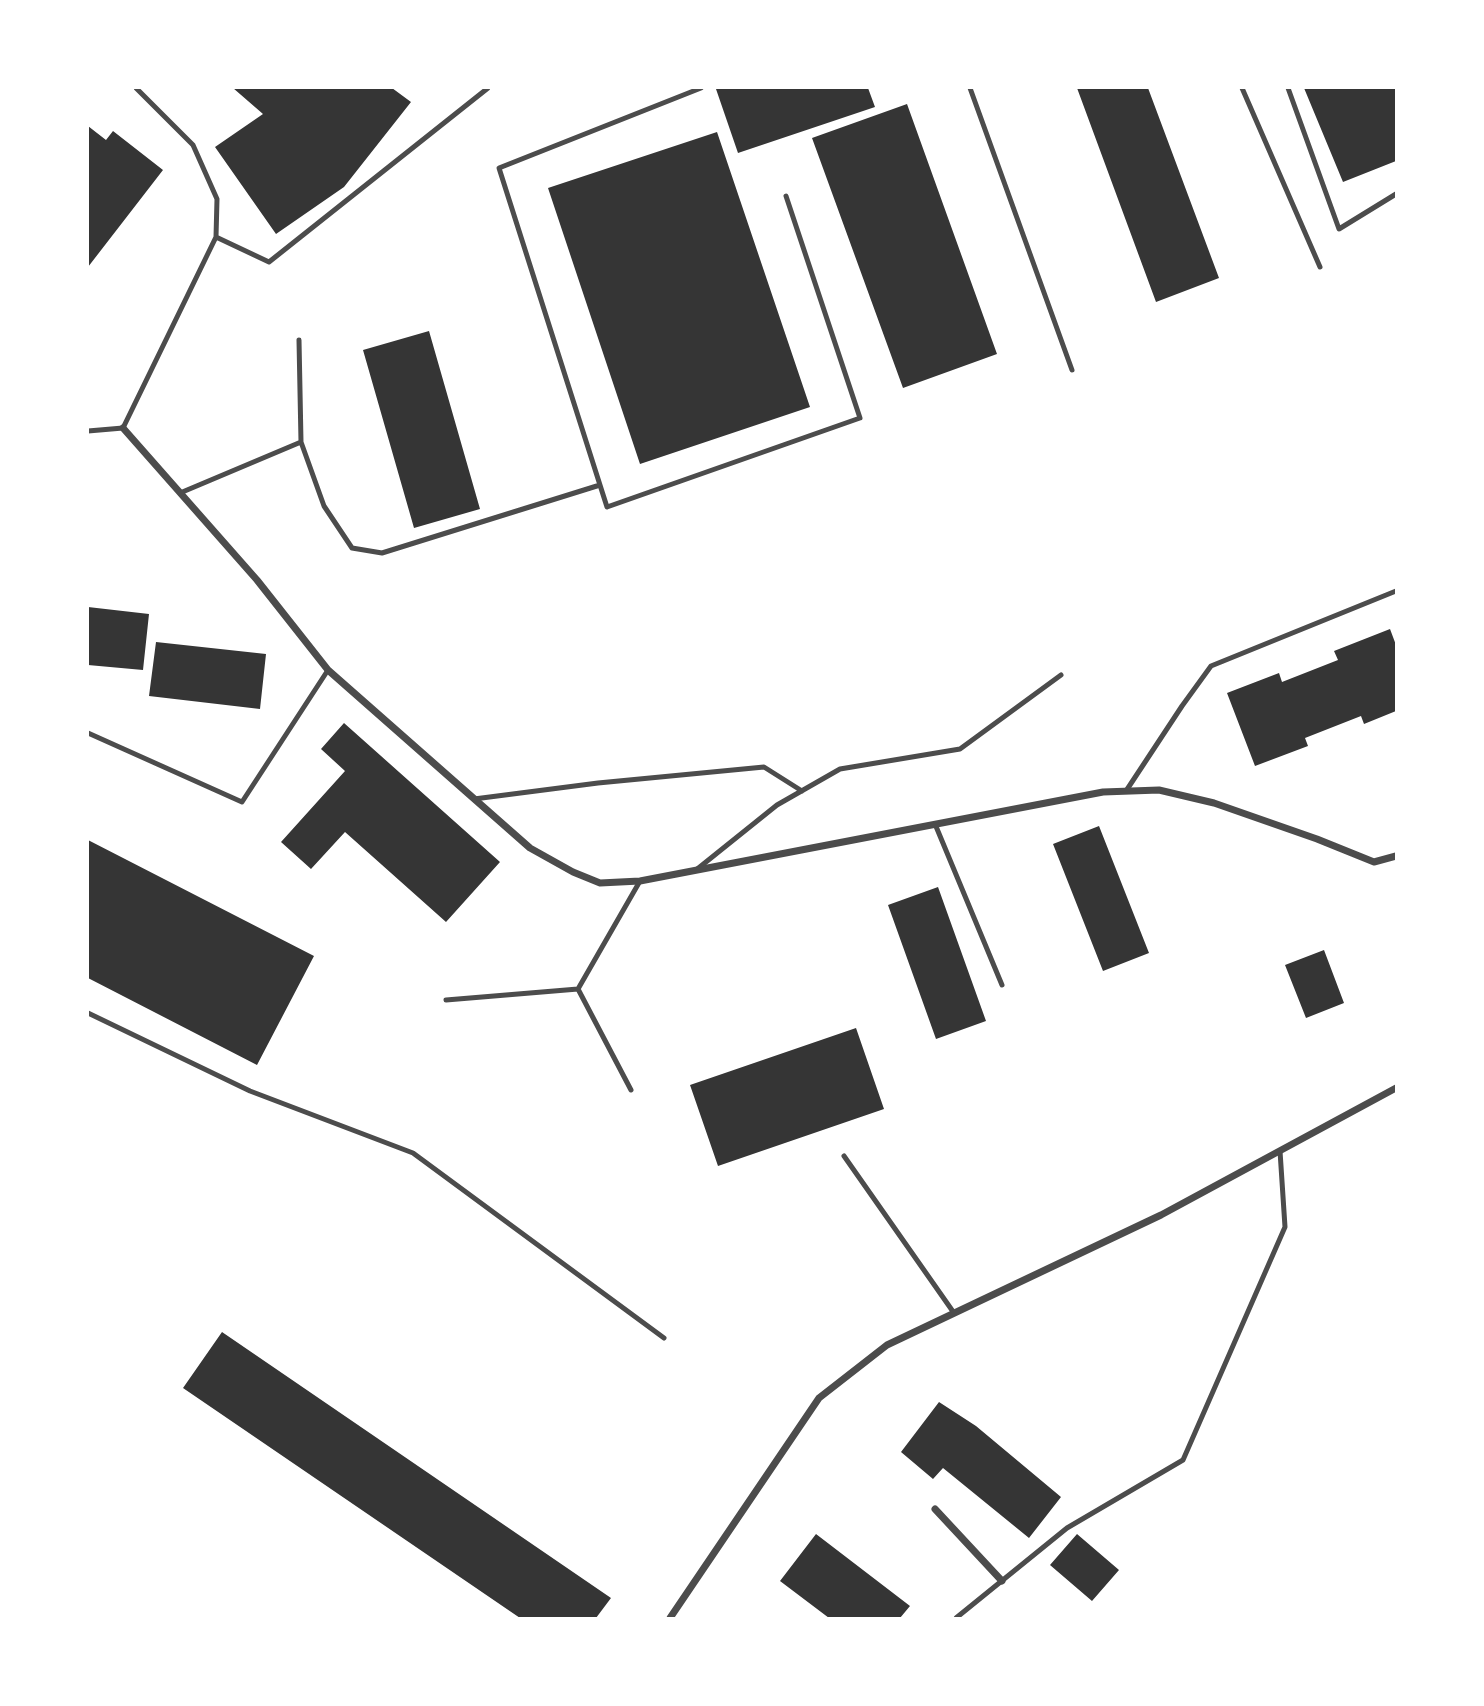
<!DOCTYPE html>
<style>
body{margin:0}
#map{position:relative;width:1484px;height:1706px;overflow:hidden;background:#fff;font-family:"Sofia Sans Condensed",sans-serif}
canvas{display:block}
.frame{position:absolute;inset:0;border:89px solid #fff;pointer-events:none}
</style>
<div id="map">
<canvas width="1484" height="1706"></canvas>
<div class="frame"></div>
</div>
<script>
const g = document.querySelector('canvas').getContext('2d');
g.lineJoin = 'round';
function fillPath(path, color) {
  g.fillStyle = color;
  g.fill(path, 'evenodd');
}
function toPath(rows) {
  const path = new Path2D();
  for (const r of rows) {
    path.moveTo(r[0], r[1]);
    for (let i = 2; i < r.length; i += 2) path.lineTo(r[i], r[i + 1]);
  }
  return path;
}
function strokePath(path, color, width, dash) {
  g.strokeStyle = color;
  g.lineWidth = width;
  g.lineCap = dash ? 'butt' : 'round';
  g.setLineDash(dash || []);
  g.stroke(path);
}
const building = toPath([
 [233,88,392,88,411,102,344,187,276,234,215,147,263,114],
 [721,88,868,88,875,107,738,153,716,89],
 [1077,88,1148,88,1219,278,1156,302],
 [1304,88,1396,88,1396,161,1343,182],
 [907,104,997,354,903,388,812,138],
 [88,126,106,140,113,131,163,170,88,267],
 [717,132,810,407,640,464,548,188],
 [429,331,480,509,414,528,363,350],
 [88,607,149,614,143,670,88,665],
 [1390,629,1396,645,1396,711,1364,724,1361,716,1305,738,1308,746,1255,766,1227,693,1279,673,1282,682,1338,660,1334,651],
 [156,642,266,654,260,709,149,696],
 [344,723,500,862,446,922,345,832,311,869,281,842,345,771,321,749],
 [1099,826,1149,953,1103,971,1053,844],
 [88,840,314,956,257,1065,88,978],
 [938,887,986,1021,936,1039,888,905],
 [1324,950,1344,1003,1306,1018,1285,965],
 [856,1028,884,1109,718,1166,690,1085],
 [222,1332,611,1598,596,1618,520,1618,183,1388],
 [939,1402,976,1426,1061,1497,1029,1538,943,1468,933,1479,901,1452],
 [816,1534,910,1606,900,1618,829,1618,780,1581],
 [1077,1534,1119,1570,1092,1601,1050,1565]
]);
const service = toPath([
 [701,88,499,168,607,507,860,418,786,196],
 [970,88,1072,370],
 [1242,88,1320,267],
 [1288,88,1339,229,1396,194],
 [216,237,269,262,488,88],
 [299,340,301,442],
 [88,431,123,428,216,237,217,199,193,145,136,88],
 [180,493,301,442,324,506,352,548,382,553,600,485],
 [88,733,242,802,328,670],
 [1126,791,1182,706,1211,666,1396,591],
 [474,799,598,783,764,767,802,791],
 [935,824,1002,985],
 [696,870,777,805,840,769,960,749,1061,675],
 [446,1000,578,989],
 [88,1013,250,1091,413,1153,664,1338],
 [631,1090,578,989,640,881],
 [844,1156,954,1313],
 [956,1618,1067,1528,1183,1460,1285,1227,1280,1151]
]);
const minor = toPath([
 [123,428,257,580,328,670,530,848,573,872,600,883,640,881,1103,792,1159,790,1214,803,1317,839,1374,862,1396,856],
 [935,1509,1002,1581],
 [670,1618,819,1398,887,1345,1161,1215,1396,1088]
]);
fillPath(building, '#353535');
strokePath(service, '#4c4c4c', 5);
strokePath(minor, '#4c4c4c', 7);
</script>
